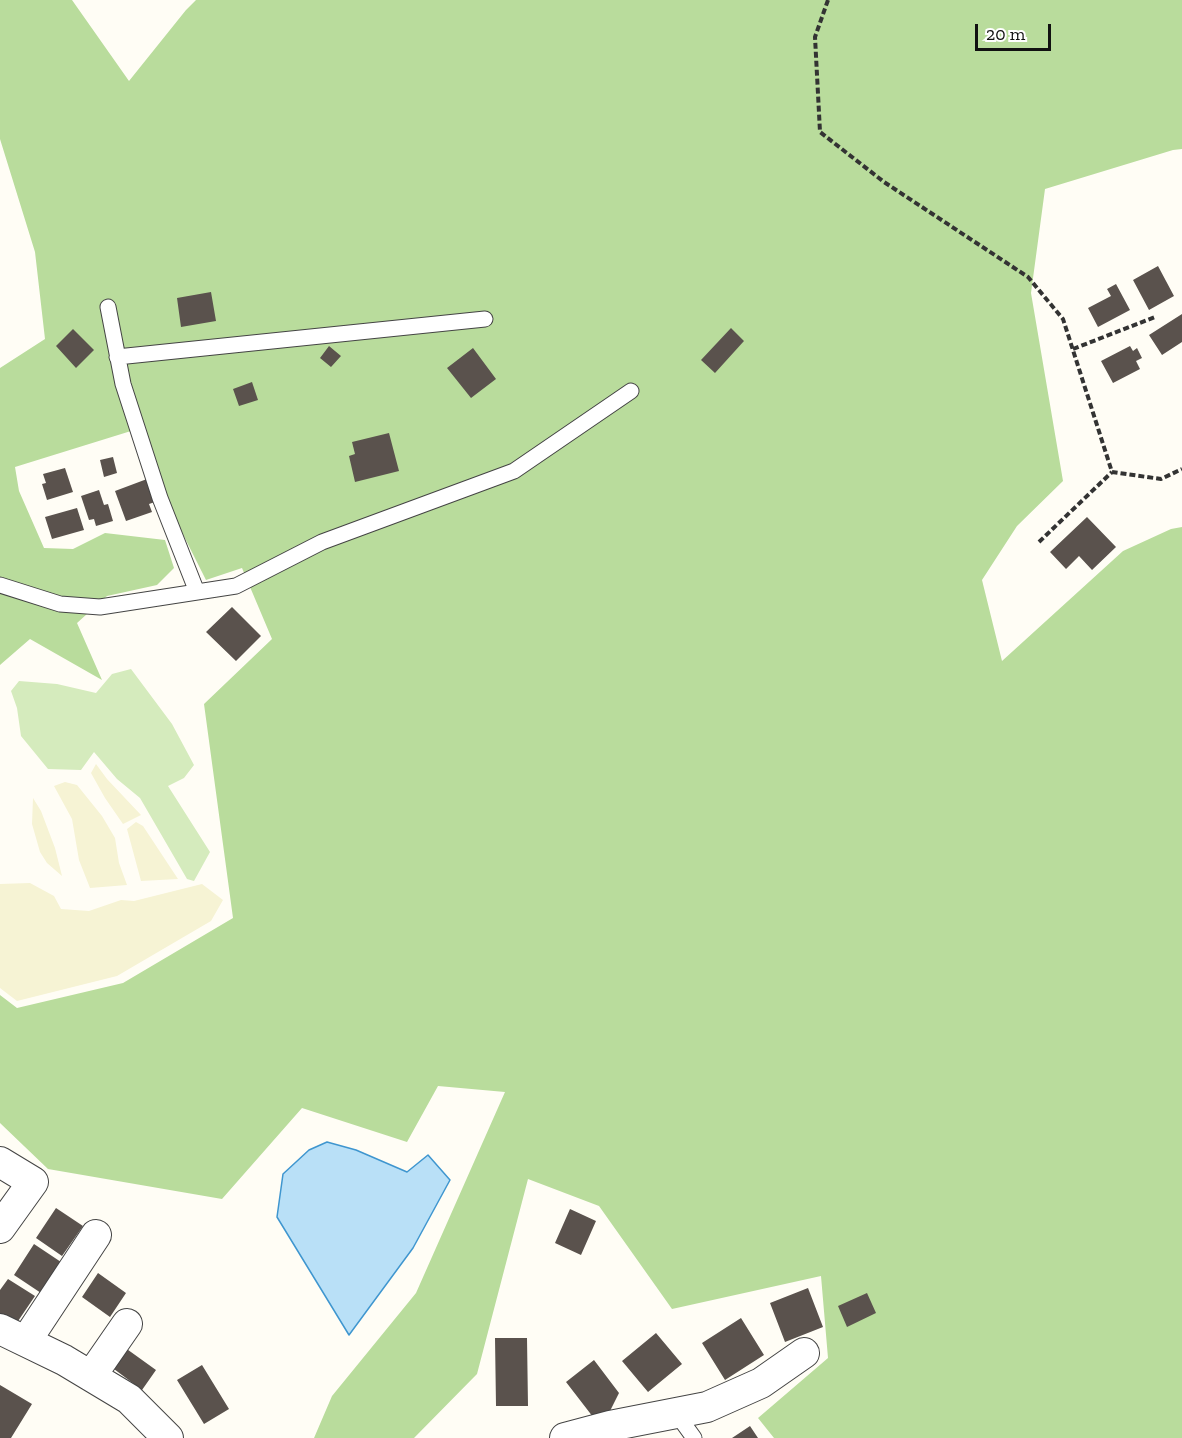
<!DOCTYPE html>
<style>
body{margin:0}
#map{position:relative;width:1182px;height:1438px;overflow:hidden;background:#fffdf5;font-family:"Zilla Slab",serif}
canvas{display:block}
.scale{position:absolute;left:975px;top:24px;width:76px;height:27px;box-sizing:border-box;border:3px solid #111;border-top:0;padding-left:8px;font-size:18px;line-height:21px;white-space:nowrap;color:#111;-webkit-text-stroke:4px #fff;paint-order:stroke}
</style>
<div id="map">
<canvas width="1182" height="1438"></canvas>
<div class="scale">20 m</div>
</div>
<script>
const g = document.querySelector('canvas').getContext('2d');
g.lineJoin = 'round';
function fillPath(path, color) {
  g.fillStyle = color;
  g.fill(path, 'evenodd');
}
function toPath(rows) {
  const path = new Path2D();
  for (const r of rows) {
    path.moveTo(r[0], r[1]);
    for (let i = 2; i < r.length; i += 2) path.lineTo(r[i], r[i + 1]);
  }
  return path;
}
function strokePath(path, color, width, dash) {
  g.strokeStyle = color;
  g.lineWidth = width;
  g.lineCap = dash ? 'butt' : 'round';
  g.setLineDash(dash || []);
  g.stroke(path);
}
const farmland = toPath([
 [96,764,107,779,141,815,123,824,105,798,91,773],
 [65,782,77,785,102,816,115,838,119,863,127,885,90,888,79,860,72,819,54,786],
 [33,798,41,811,55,848,62,876,47,863,40,852,32,824],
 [136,822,143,826,178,879,141,881,127,829],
 [30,883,54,896,61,909,89,911,121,900,134,901,202,884,223,900,211,921,117,976,17,1001,0,988,0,884]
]);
const green = toPath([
 [131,669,172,724,194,765,184,778,168,786,210,852,194,881,187,879,140,798,117,779,94,752,81,770,48,769,21,736,17,708,11,691,19,681,57,684,96,693,112,674]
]);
const forest = toPath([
 [0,0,72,0,129,81,186,10,196,0,1182,0,1182,149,1173,150,1045,189,1031,293,1063,481,1017,526,982,580,1002,661,1123,551,1171,529,1182,527,1182,1438,774,1438,758,1418,828,1358,821,1276,672,1309,599,1206,528,1179,477,1374,414,1438,314,1438,332,1396,416,1293,505,1092,438,1086,407,1142,302,1108,222,1199,48,1169,0,1123,0,995,17,1008,123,983,233,918,204,704,272,639,242,568,206,580,131,431,15,467,19,491,44,548,73,549,105,533,165,540,174,568,157,585,107,596,77,623,102,680,30,639,0,665,0,368,45,339,35,252,0,139]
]);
const water = toPath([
 [327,1142,356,1150,407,1172,428,1155,450,1180,413,1248,349,1335,277,1217,283,1174,309,1150,327,1142]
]);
const building = toPath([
 [1158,266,1174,296,1149,310,1133,280],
 [1116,284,1130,310,1098,327,1088,308,1111,296,1107,289],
 [211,292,216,321,181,327,177,298],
 [1182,314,1182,342,1162,355,1149,335],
 [731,328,744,341,715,373,701,360],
 [73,329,94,350,76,368,56,346],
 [329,346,341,356,331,367,320,358],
 [1130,346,1133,351,1137,348,1142,358,1136,361,1140,369,1113,383,1101,361],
 [473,348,496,379,471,398,447,368],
 [252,382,258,400,239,406,233,389],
 [389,433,399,471,355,482,349,456,355,454,352,442],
 [113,457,117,473,104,477,100,460],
 [65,468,73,492,47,500,42,484,46,483,43,474],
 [147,479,155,502,149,504,152,512,126,521,115,491],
 [99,490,104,505,108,504,113,521,96,526,94,519,89,520,81,496],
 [77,508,84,530,52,539,45,517],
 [1087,517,1116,547,1092,570,1079,556,1066,569,1050,552],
 [232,607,261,636,236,661,206,632],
 [56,1208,83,1226,62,1256,36,1238],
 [570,1209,596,1221,581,1255,555,1243],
 [34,1244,61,1262,41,1293,14,1275],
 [98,1273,126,1293,110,1317,82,1297],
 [8,1279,35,1296,14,1327,0,1317,0,1290],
 [808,1288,823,1327,785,1342,770,1303],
 [867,1293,876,1313,847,1327,838,1306],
 [741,1318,764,1355,725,1380,702,1343],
 [656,1333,682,1364,648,1392,622,1361],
 [495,1338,527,1338,528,1406,496,1406],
 [124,1347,156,1370,142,1390,110,1366],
 [594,1360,619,1393,610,1411,593,1417,566,1382],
 [202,1365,229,1409,204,1424,177,1380],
 [0,1385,32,1404,11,1438,0,1438],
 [750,1426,758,1438,732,1438]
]);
const path = toPath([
 [828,0,815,37,820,132,884,182,1028,277,1063,319,1112,472,1161,479,1182,469],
 [1073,349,1155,317],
 [1039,542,1112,472]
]);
const service = toPath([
 [108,307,123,384,160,498,197,592],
 [117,357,485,319],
 [0,585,60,604,100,607,236,586,322,542,514,471,631,391],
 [676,1413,694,1438]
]);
const minor = toPath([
 [0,1162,33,1182,0,1228],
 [0,1329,64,1360,129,1399,168,1438],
 [26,1341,96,1235],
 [91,1376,127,1324],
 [565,1438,610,1426,707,1407,761,1383,804,1353]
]);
fillPath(farmland, '#f6f3d4');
fillPath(green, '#d5ebbd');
fillPath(forest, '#b9dc9c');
fillPath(water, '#b9e0f7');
strokePath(water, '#3f96cf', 1.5);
fillPath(building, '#5a524d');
strokePath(service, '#444', 17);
strokePath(minor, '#444', 32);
strokePath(path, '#333', 4, [6, 3]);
strokePath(service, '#fff', 15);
strokePath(minor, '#fff', 30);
</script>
